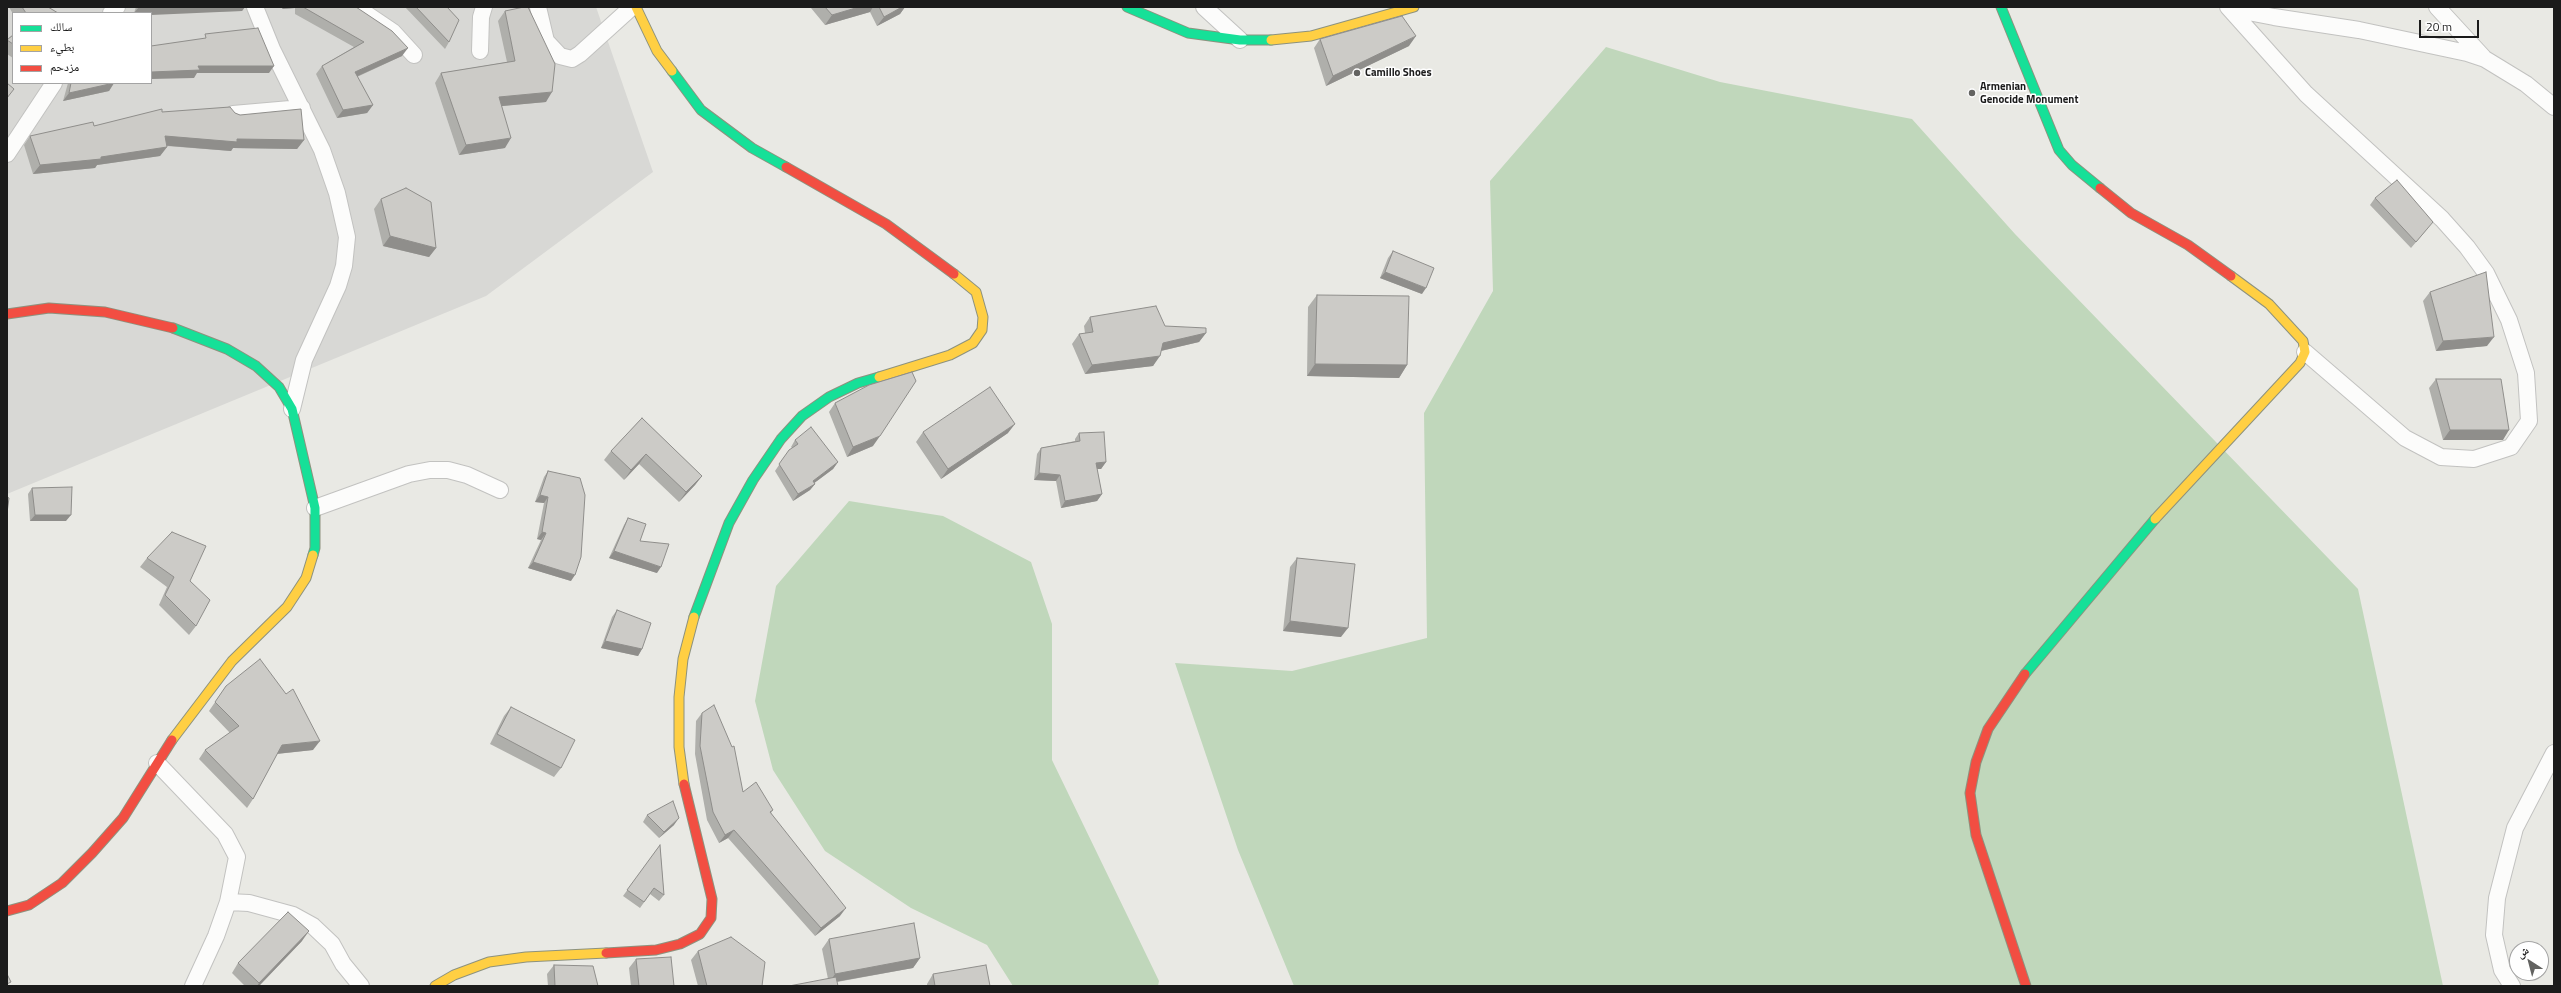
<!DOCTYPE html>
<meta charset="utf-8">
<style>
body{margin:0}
#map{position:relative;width:2561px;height:993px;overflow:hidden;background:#e9e9e4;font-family:"Titillium Web","Noto Naskh Arabic",sans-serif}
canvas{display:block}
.frame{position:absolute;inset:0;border:8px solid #1b1b1b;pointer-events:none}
.legend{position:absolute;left:12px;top:12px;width:140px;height:72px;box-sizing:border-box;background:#fff;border:1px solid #a4a4a4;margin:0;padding:5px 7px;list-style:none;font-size:12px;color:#1b1b1b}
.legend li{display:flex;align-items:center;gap:8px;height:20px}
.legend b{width:20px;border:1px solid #a4a4a4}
.north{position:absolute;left:2509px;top:941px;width:40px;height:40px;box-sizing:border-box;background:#fff;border:1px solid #a4a4a4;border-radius:50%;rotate:324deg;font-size:11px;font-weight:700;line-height:16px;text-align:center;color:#1b1b1b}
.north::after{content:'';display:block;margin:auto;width:14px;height:18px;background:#636361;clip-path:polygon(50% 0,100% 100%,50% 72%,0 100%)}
.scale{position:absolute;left:2419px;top:20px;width:60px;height:18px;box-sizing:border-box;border:2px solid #1b1b1b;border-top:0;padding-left:5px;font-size:12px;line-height:14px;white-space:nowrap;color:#1b1b1b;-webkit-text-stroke:3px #fff;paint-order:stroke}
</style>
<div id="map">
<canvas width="2561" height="993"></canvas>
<div class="frame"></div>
<ul class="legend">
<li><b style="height:5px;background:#16e098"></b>سالك</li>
<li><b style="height:5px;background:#ffcf43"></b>بطيء</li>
<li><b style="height:5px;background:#f24e42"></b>مزدحم</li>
</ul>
<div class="north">ش</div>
<div class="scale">20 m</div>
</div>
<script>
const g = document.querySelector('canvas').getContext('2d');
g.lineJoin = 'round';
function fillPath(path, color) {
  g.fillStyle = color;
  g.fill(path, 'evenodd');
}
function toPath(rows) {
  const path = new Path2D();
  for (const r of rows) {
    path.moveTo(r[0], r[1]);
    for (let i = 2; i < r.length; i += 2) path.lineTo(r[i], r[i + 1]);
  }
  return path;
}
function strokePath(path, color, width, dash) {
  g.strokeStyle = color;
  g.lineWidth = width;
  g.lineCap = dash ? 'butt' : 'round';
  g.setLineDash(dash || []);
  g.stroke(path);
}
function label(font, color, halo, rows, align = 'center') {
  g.font = font + ' "Titillium Web",sans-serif';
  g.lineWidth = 3;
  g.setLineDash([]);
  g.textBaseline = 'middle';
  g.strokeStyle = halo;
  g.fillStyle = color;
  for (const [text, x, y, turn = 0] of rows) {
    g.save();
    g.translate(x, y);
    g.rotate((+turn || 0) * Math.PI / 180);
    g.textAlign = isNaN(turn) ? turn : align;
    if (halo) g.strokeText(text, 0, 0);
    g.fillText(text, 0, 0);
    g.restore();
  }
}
const residential = toPath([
 [7,7,596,7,653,172,486,296,7,494],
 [13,13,151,13,151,83,13,83]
]);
const forest = toPath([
 [1606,47,1720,82,1912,119,2015,234,2358,589,2443,986,1294,986,1238,850,1175,663,1292,671,1427,638,1424,413,1493,291,1490,181],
 [849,501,943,516,1031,562,1052,624,1052,760,1159,981,1158,986,1013,986,987,945,911,908,825,851,773,770,755,701,776,586]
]);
const street = toPath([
 [255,7,272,49,322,150,337,193,347,237,344,266,338,286,304,360,292,409],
 [356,7,393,32,414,55],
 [538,7,546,41,560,56,572,59,580,54,632,7],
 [1204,7,1240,40],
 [2228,7,2306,94,2442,219,2467,247,2486,273,2509,320,2526,373,2529,421,2511,447,2474,459,2441,457,2405,438,2305,352],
 [2238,7,2248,12,2274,17,2359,30,2467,53,2485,59,2526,84,2554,107],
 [2437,7,2483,57],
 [111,13,117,7],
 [480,51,481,17,484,7],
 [233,114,302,108],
 [7,154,54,83],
 [315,508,409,474,430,470,448,470,467,475,500,490],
 [157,763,225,834,237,857,228,902,216,936,193,986],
 [228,902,249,903,293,915,313,926,332,944,343,964,361,986],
 [2512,986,2502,970,2494,935,2497,898,2515,828,2554,753]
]);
const fast = toPath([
 [1127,7,1188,33,1240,40,1271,40],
 [2001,7,2059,150,2072,165,2100,188],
 [672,71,701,110,752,148,786,167],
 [173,328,227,349,256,366,279,387,292,409,315,508,315,548,313,555],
 [694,617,729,523,753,480,781,439,802,416,829,397,858,383,879,377],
 [2025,674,2155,519]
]);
const slow = toPath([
 [636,7,657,51,672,71],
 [1271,40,1311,36,1414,7],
 [879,377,950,355,973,343,982,330,983,317,976,292,954,274],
 [2155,519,2300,363,2305,352,2303,341,2269,304,2231,276],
 [172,740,232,661,287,607,306,578,313,555],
 [684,784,679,747,679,697,683,659,694,617],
 [435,986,454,975,489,962,526,957,606,953]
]);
const jam = toPath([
 [786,167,886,224,954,274],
 [2100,188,2131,213,2188,245,2231,276],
 [7,314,49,308,105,312,173,328],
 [2025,674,1988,729,1976,762,1970,793,1976,835,2026,986],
 [7,911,29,905,62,883,92,853,123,818,172,740],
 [606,953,656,950,680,944,700,934,711,918,712,899,684,784]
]);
const wall = toPath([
 [9,7,48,7,58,13,13,13,13,14],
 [136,7,245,7,242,11,134,13],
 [283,7,356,7,402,56,357,77,373,105,367,113,337,118,316,74,322,66,354,47,295,14,295,8,282,9],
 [405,7,447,7,449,42,445,49],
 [798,7,905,7,900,14,877,26,870,12,825,25,811,8,799,8],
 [505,11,546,102,501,106,505,148,459,155,435,83,441,73,507,62,498,21],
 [13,35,13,58,7,54,7,39],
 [1320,39,1409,46,1326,86,1314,48],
 [68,83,114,83,109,91,63,101],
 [162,112,235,113,304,140,297,149,233,148,231,151,167,146,167,147,160,156,97,165,95,168,33,174,24,145,30,136,94,126],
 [2375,198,2428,228,2411,248,2370,205],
 [381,199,436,248,429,257,383,246,374,209],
 [1393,251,1422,294,1380,278,1388,258],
 [2430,292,2487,346,2436,351,2423,301],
 [1317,295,1407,365,1399,378,1307,376,1308,307],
 [1090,317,1165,326,1206,333,1199,342,1161,351,1153,366,1085,374,1072,344,1079,334,1085,333,1084,326],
 [2436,379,2503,440,2443,440,2429,388],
 [835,403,873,446,847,457,829,412],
 [642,418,702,476,695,485,679,502,639,464,624,480,604,460,611,451],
 [923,432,1008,433,941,479,916,442],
 [1079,433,1106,462,1101,469,1097,469,1102,494,1097,501,1061,508,1056,481,1034,480,1037,454,1041,448,1075,441,1075,439],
 [795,440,838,462,833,469,814,483,815,484,810,490,793,501,775,471,789,450,792,448,791,447],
 [548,471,571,581,528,568,541,540,537,539,544,503,535,502,544,477],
 [32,488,66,521,30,521,28,494],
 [628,518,640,541,657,573,609,558,624,525],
 [147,558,190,581,196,626,189,635,159,605,167,587,140,567],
 [1297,558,1341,637,1283,631,1290,567],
 [617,610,642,649,638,656,601,648,612,617],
 [226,686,313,750,277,754,253,799,247,808,199,759,205,750,230,733,209,711],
 [511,707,561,768,554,777,490,744,504,716],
 [702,713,743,792,773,810,771,813,840,916,815,936,728,838,719,843,707,820,695,754,696,721],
 [647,815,674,825,659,838,643,822],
 [660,845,664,895,659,901,650,894,640,908,623,896],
 [829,939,920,958,913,968,837,982,828,979,822,949],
 [302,941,259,986,245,986,232,973,238,963],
 [698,951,762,986,698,986,691,960],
 [636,959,674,986,631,986,629,968],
 [554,965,598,986,548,986,547,974],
 [933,974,990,986,927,986,927,984]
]);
const shadedWall = toPath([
 [139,7,245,7,242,11,151,15,151,13,134,13],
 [284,7,296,7,295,8,282,9],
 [800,7,812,7,811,8,799,8],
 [859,7,873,7,870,12,825,25,832,15],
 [902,7,905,7,900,14,877,26,884,17],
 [1416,36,1409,46,1326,86,1333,76],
 [408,48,402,56,349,80,355,72],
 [198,66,274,66,269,73,197,73,194,78,151,79,151,72],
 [114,83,109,91,63,101,69,93],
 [552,92,546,102,492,107,499,97],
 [373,105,367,113,337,118,343,110],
 [165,136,304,140,297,149,233,148,231,151,159,145],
 [511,138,505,148,459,155,466,145],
 [167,147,160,156,97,165,95,168,33,174,40,165],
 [390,236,436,248,429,257,383,246],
 [1385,272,1426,288,1422,294,1380,278],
 [1206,333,1199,342,1156,352,1163,343],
 [2494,337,2487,346,2436,351,2443,341],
 [1160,356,1153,366,1085,374,1092,365],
 [1315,364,1407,365,1399,378,1307,376],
 [1015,424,1008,433,941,479,948,469],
 [2450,430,2509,430,2503,440,2443,440],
 [880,436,873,446,847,457,853,447],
 [646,454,639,464,624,480,631,470],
 [838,462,833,469,809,487,813,481],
 [1106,462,1101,469,1091,469,1096,463],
 [1039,473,1060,475,1056,481,1034,480],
 [702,476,695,485,679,502,686,492],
 [815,484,810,490,793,501,798,494],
 [1102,494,1097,501,1061,508,1065,501],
 [540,495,548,497,544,503,535,502],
 [35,515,71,515,66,521,30,521],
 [542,532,546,533,541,540,537,539],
 [614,551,661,567,657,573,609,558],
 [533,562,575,575,571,581,528,568],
 [1290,621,1348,628,1341,637,1283,631],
 [605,641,642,649,638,656,601,648],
 [320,741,313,750,275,754,282,745],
 [679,818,674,825,659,838,664,832],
 [734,830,728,838,719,843,725,835],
 [846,908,840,916,815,936,821,928],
 [309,931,302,941,259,986,257,986,259,983],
 [920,958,913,968,829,983,835,974]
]);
const building = toPath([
 [22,7,48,7,58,13,26,13,22,7],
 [303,7,356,7,392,31,408,48,355,72,373,105,343,110,322,66,364,42,303,7],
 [416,7,447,7,459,20,449,42,416,7],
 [524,7,528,7,555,64,552,92,499,97,511,138,466,145,441,73,515,61,505,11,524,7],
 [825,7,859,7,832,15,825,7],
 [879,7,902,7,884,17,879,7],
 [1402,16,1416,36,1333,76,1320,39,1402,16],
 [258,28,274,66,198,66,200,70,151,72,151,46,206,38,205,34,258,28],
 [13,35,13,44,7,40,13,35],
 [7,83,14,89,7,98,7,83],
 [71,83,114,83,69,93,71,83],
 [230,107,235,113,240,115,301,109,304,140,237,139,237,142,165,136,167,147,101,157,101,159,40,165,30,136,93,122,94,126,162,109,162,112,230,107],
 [2397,180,2433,222,2416,242,2375,198,2397,180],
 [406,188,431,202,436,248,390,236,381,199,406,188],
 [1393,251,1434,268,1426,288,1385,272,1393,251],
 [2486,272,2494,337,2443,341,2430,292,2486,272],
 [1317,295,1409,296,1407,365,1315,364,1317,295],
 [1156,306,1165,326,1206,328,1206,333,1163,343,1160,356,1092,365,1079,334,1093,332,1090,317,1156,306],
 [912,372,916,381,880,436,853,447,835,403,869,385,912,372],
 [2436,379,2501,379,2509,430,2450,430,2436,379],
 [990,387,1015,424,948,469,923,432,990,387],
 [642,418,702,476,686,492,646,454,631,470,611,451,642,418],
 [811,427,838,462,813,481,815,484,798,494,779,464,789,450,798,444,795,440,811,427],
 [1104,432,1106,462,1096,463,1102,494,1065,501,1060,475,1039,473,1041,448,1080,441,1079,433,1104,432],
 [548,471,580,478,585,495,581,557,575,575,533,562,546,533,542,532,548,497,540,495,548,471],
 [72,487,71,515,35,515,32,488,72,487],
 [7,497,9,498,7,513,7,497],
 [628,518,646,524,640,541,669,544,661,567,614,551,628,518],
 [172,532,206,546,190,581,210,600,196,626,165,595,174,577,147,558,172,532],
 [1297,558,1355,564,1348,628,1290,621,1297,558],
 [617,610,651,623,642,649,605,641,617,610],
 [260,659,286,694,293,689,320,741,282,745,253,799,205,750,239,726,215,702,226,686,260,659],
 [714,705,732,747,734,746,743,792,756,782,773,810,770,812,846,908,821,928,734,830,725,835,713,812,700,746,702,713,714,705],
 [511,707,575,740,561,768,497,734,511,707],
 [673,801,679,818,664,832,647,815,673,801],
 [660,845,664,895,654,888,644,902,627,890,660,845],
 [288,912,309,931,259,983,238,963,288,912],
 [914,923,920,958,835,974,829,939,914,923],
 [731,937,765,962,762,986,707,986,698,951,731,937],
 [671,957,674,986,639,986,636,959,671,957],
 [554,965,593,966,598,986,555,986,554,965],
 [986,965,990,986,935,986,933,974,986,965],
 [7,974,11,982,7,984,7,974],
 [836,977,838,986,789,986,836,977]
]);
const markers = [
 [1357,73,4,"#636361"],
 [1972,93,4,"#636361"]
];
const poiNames = [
 ["Camillo Shoes",1365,73],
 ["Armenian",1980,87],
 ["Genocide Monument",1980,100]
];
fillPath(residential, '#d8d8d5');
fillPath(forest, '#c0d7bb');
strokePath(street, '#c2c2c0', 18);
strokePath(fast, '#8d927e', 11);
strokePath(slow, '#8d927e', 11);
strokePath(jam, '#8d927e', 11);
strokePath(street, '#fcfcfb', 16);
strokePath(fast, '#16e098', 9);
strokePath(slow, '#ffcf43', 9);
strokePath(jam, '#f24e42', 9);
fillPath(wall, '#afafab');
fillPath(shadedWall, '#8f8e8b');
fillPath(building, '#cccbc7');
strokePath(building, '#8f8e8b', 1);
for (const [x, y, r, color] of markers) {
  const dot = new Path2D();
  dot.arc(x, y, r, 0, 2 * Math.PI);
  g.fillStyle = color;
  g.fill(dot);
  strokePath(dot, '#fff', 1.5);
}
label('bold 11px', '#1b1b1b', '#fff', poiNames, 'left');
</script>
